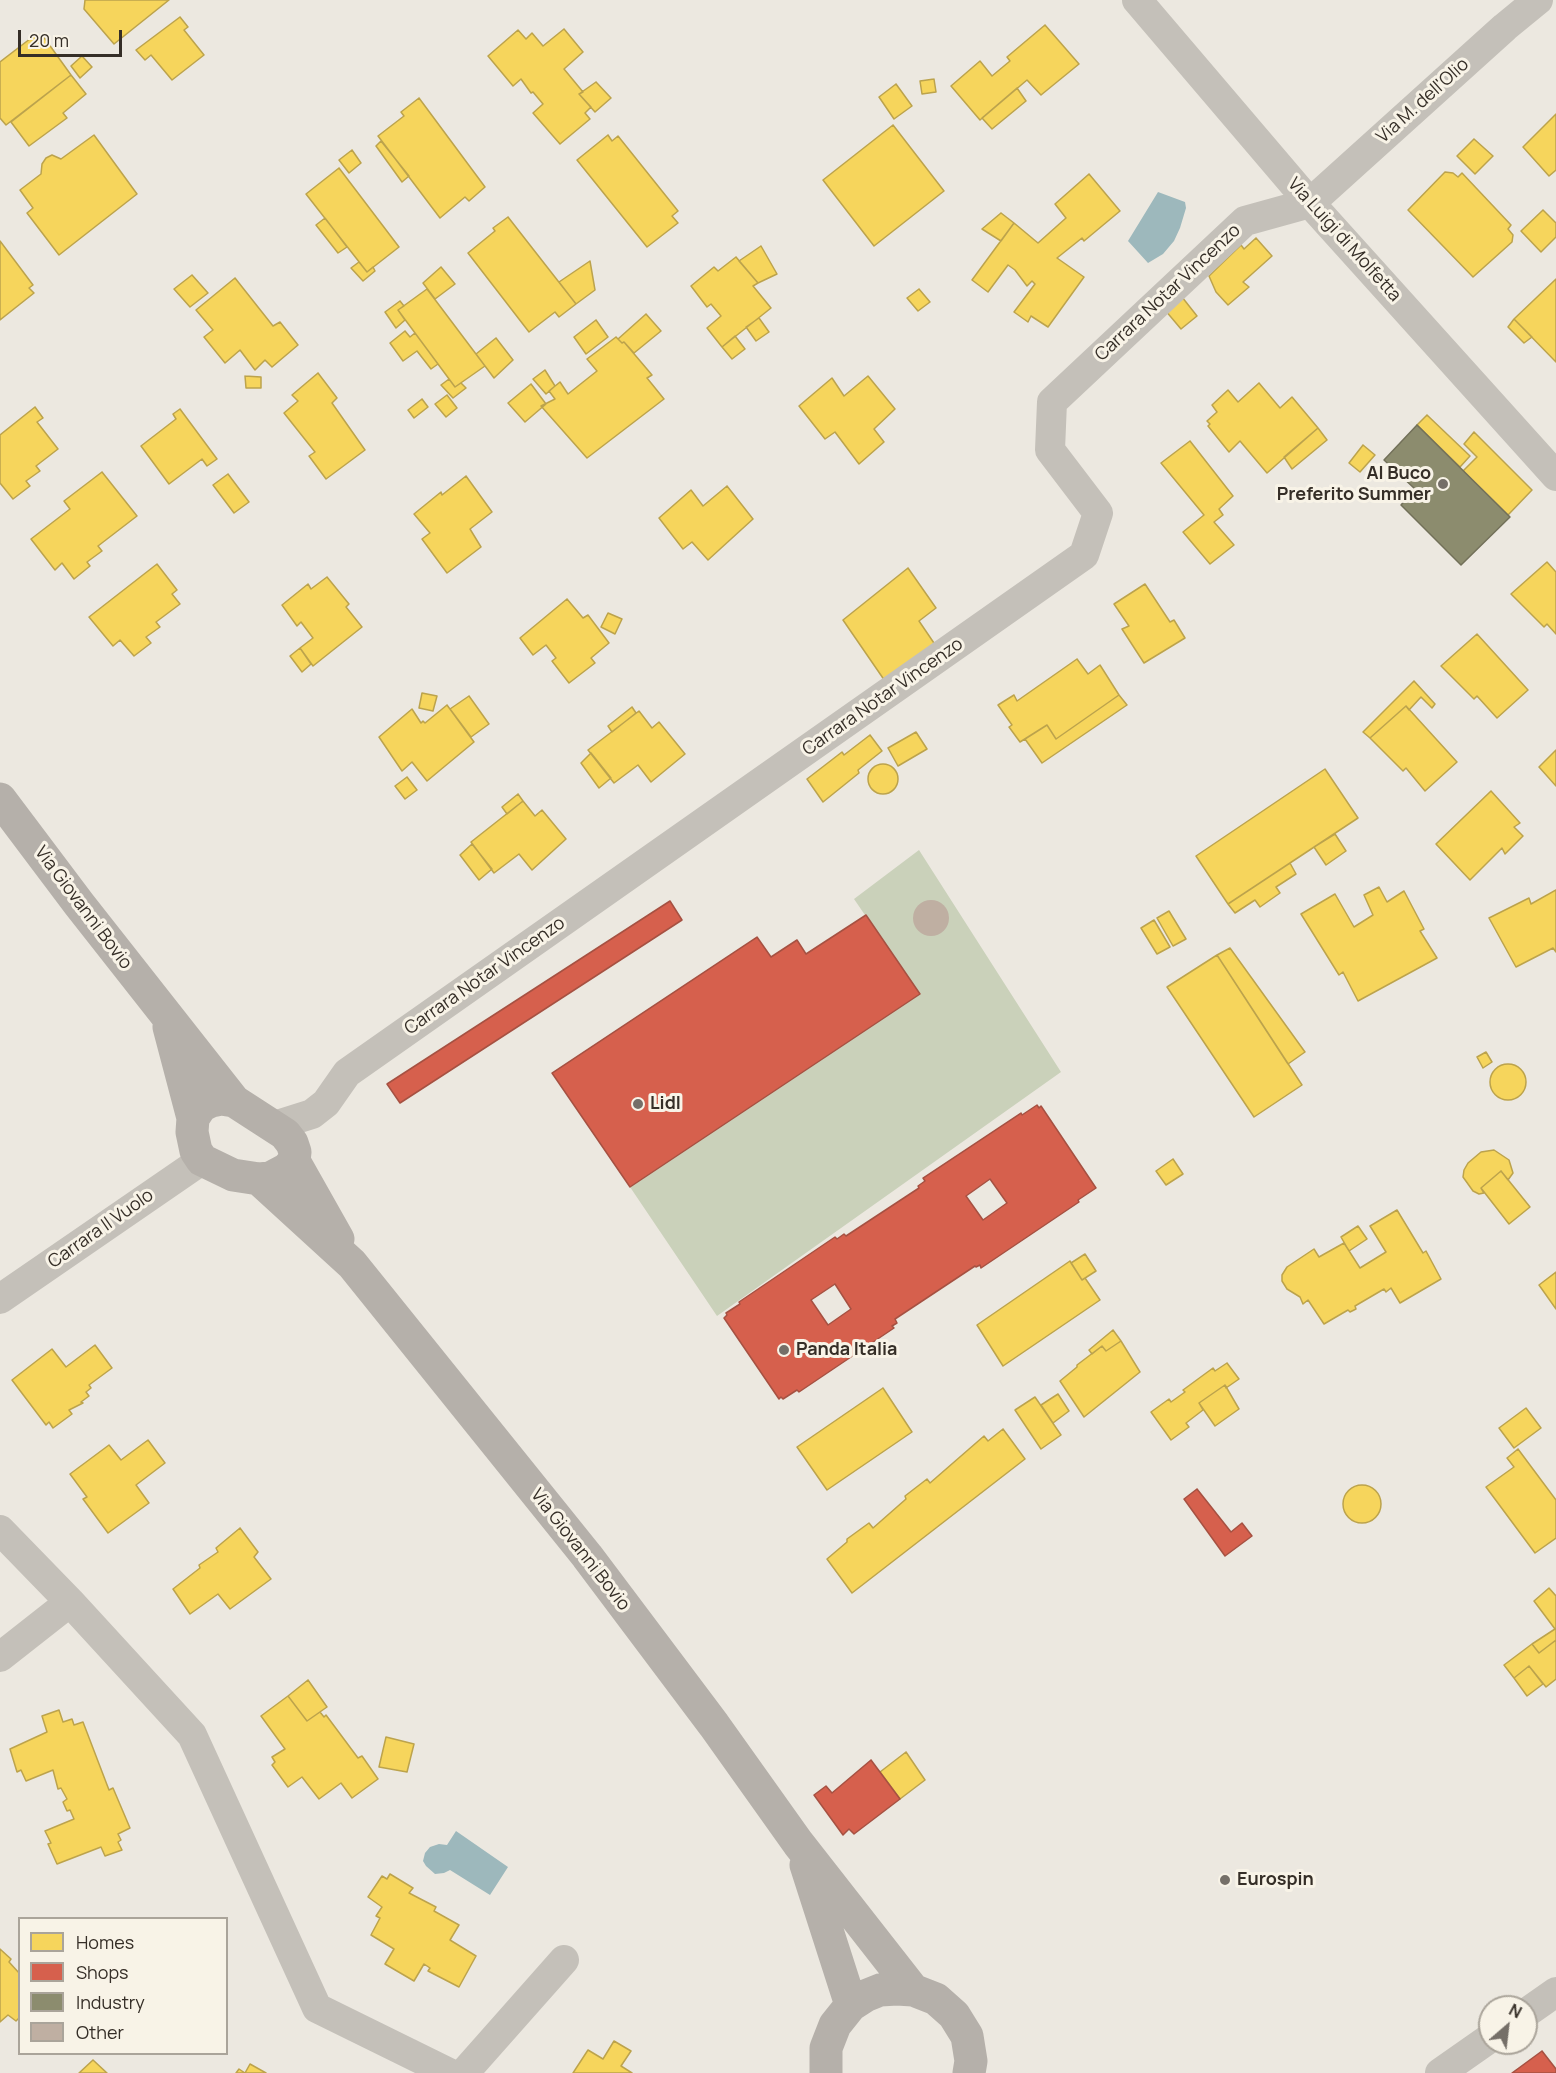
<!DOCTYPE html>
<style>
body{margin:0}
#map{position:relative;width:1556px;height:2073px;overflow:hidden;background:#ece8e0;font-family:Manrope,sans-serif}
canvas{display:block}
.legend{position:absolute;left:18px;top:1917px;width:210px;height:138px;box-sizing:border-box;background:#f8f3e7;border:2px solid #aaa49a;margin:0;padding:8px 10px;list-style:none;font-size:18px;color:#352e27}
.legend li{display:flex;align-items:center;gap:12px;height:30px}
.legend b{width:30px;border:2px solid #aaa49a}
.north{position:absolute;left:1478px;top:1995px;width:60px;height:60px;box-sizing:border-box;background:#f8f3e7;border:2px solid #aaa49a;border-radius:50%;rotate:28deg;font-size:16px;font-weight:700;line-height:24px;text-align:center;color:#352e27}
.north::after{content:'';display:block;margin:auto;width:21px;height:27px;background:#756f68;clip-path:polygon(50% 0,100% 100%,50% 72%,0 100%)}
.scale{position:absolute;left:18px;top:30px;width:104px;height:27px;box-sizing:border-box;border:3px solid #352e27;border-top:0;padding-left:8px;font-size:18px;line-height:21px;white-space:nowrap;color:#352e27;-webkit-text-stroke:4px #f8f3e7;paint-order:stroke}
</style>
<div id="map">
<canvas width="1556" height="2073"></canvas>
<ul class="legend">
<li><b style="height:16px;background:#f6d55c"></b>Homes</li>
<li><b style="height:16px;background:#d6604d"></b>Shops</li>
<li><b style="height:16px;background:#8c8c6e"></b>Industry</li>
<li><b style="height:16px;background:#bfafa2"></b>Other</li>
</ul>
<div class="north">N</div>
<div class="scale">20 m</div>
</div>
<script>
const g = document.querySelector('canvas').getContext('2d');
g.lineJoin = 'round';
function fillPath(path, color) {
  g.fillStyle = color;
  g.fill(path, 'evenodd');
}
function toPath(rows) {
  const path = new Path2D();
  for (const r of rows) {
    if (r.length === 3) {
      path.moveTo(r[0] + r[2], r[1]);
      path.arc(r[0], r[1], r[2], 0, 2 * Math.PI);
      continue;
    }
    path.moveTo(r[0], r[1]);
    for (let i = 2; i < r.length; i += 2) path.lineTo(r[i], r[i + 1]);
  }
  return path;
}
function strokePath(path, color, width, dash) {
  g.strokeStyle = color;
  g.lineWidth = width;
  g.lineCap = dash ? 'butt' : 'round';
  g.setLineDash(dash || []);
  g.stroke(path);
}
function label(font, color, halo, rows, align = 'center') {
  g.font = font + ' Manrope,sans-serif';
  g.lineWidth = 6;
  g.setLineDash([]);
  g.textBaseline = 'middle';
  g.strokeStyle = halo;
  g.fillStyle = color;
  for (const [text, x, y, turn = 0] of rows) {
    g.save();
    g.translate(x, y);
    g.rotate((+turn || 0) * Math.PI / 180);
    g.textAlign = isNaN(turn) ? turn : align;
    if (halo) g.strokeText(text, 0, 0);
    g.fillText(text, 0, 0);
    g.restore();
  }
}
const green = toPath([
 [919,850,1061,1072,717,1316,630,1187,919,994,854,899]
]);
const water = toPath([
 [1158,192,1185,202,1186,208,1180,228,1174,241,1163,254,1148,263,1128,241],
 [456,1831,508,1867,490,1895,450,1870,444,1873,435,1874,426,1866,423,1861,425,1853,430,1847,439,1844,447,1845]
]);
const homes = toPath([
 [85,0,169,0,114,44,84,9,85,0],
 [180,17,188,27,184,30,204,55,172,80,151,55,145,60,136,50,180,17],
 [1045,25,1079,64,1041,95,1027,80,980,120,951,86,980,61,992,76,1010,61,1007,57,1045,25],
 [564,29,583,52,564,69,583,92,579,94,591,107,585,113,590,119,560,144,533,113,543,104,533,92,531,93,521,79,513,86,488,56,518,30,526,39,532,33,543,46,564,29],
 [35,35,43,36,71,75,6,125,0,118,0,62,35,35],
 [82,56,92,67,80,78,71,66,82,56],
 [71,75,86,94,63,113,67,118,29,146,11,122,71,75],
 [934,79,936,92,922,94,920,81,934,79],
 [596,82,611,98,595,112,579,94,596,82],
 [896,84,912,106,894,119,879,97,896,84],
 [1017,88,1026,101,992,129,982,118,1017,88],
 [419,98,485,187,469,201,465,197,440,218,378,136,404,116,401,112,419,98],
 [1556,114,1556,170,1549,176,1523,147,1556,114],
 [893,125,944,191,874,246,823,180,893,125],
 [94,135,137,194,59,255,27,213,33,208,20,190,41,174,42,164,46,158,52,155,61,159,94,135],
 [608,135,612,141,618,136,678,211,672,216,678,223,647,247,577,160,608,135],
 [1474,139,1493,156,1475,174,1457,156,1474,139],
 [381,141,409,176,402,182,376,146,381,141],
 [352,150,361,163,349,173,339,160,352,150],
 [339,168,399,247,367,272,306,194,339,168],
 [1445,172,1453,173,1458,177,1462,173,1511,225,1508,229,1513,235,1512,242,1473,277,1408,210,1445,172],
 [1089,174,1120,211,1084,241,1082,238,1057,258,1084,277,1048,327,1031,316,1028,322,1014,312,1035,284,1032,281,1027,286,1015,270,1008,265,988,292,972,280,1014,223,1038,243,1066,218,1055,204,1089,174],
 [1543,210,1556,223,1556,237,1541,252,1521,231,1543,210],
 [1001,213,1014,223,1001,241,982,229,1001,213],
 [508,217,576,304,559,317,555,312,529,332,468,253,495,231,493,228,508,217],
 [325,218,347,247,338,253,316,225,325,218],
 [1256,238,1272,256,1243,282,1249,287,1228,305,1216,292,1209,276,1241,245,1244,249,1256,238],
 [0,241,33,285,29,288,34,293,0,320,0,241],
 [761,246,777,274,758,283,739,261,761,246],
 [736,257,758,283,753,286,771,308,722,347,707,328,721,316,711,304,707,307,691,286,714,267,718,271,736,257],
 [590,261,595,290,576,304,559,282,590,261],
 [359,262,367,272,373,267,375,271,363,281,351,268,359,262],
 [441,267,455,284,435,299,423,283,441,267],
 [192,275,208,293,190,307,174,289,192,275],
 [235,278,273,326,280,322,298,345,272,367,265,360,255,370,240,350,225,363,204,337,213,330,196,310,235,278],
 [1556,279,1556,362,1514,319,1556,279],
 [427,289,485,366,455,387,398,310,427,289],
 [919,289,930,302,918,311,907,298,919,289],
 [1182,297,1197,316,1181,329,1165,310,1182,297],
 [400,301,404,306,398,310,405,320,396,328,385,312,400,301],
 [646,314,661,331,634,353,624,342,622,343,618,339,646,314],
 [759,318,769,332,756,341,746,327,759,318],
 [1514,319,1532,337,1524,343,1508,327,1514,319],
 [596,320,608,337,586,354,574,337,596,320],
 [405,331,410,337,415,333,438,364,431,369,417,351,403,361,390,343,405,331],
 [735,336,745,349,732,359,722,347,735,336],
 [616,337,622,343,624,342,652,375,647,378,664,399,587,458,541,406,555,399,549,391,560,382,568,394,597,371,587,359,616,337],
 [496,338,513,360,494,378,476,354,496,338],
 [545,370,555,386,546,394,533,379,545,370],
 [318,373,337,398,332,403,365,450,326,479,309,456,315,452,284,413,298,401,292,395,318,373],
 [245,376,261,377,261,388,246,388,245,376],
 [868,376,895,409,874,429,884,442,859,464,835,432,825,439,799,406,832,378,844,396,868,376],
 [449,379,455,387,461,383,466,388,453,398,441,385,449,379],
 [1259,383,1280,408,1292,397,1318,428,1267,473,1240,441,1229,452,1208,426,1210,424,1207,421,1217,412,1212,405,1228,390,1238,402,1259,383],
 [531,384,546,404,525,422,508,403,531,384],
 [447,395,457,408,446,417,435,404,447,395],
 [422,399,428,407,414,418,408,410,422,399],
 [35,407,43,418,37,422,58,449,36,466,40,471,26,481,30,486,13,499,0,483,0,435,35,407],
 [180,409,217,459,207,466,202,459,169,484,141,446,176,419,173,414,180,409],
 [1427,415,1470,456,1460,467,1417,425,1427,415],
 [1318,428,1327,440,1292,469,1284,457,1318,428],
 [1474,432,1532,490,1508,515,1463,471,1477,457,1464,444,1474,432],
 [1190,441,1233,496,1219,509,1223,515,1214,522,1234,545,1210,564,1183,532,1204,515,1161,463,1190,441],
 [1363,445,1375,455,1360,472,1349,463,1363,445],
 [102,472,137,516,98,546,102,551,87,562,90,566,74,579,62,563,55,570,31,539,70,509,64,501,102,472],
 [228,474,249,502,234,513,213,485,228,474],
 [466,476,492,512,470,529,481,547,447,573,422,539,430,533,414,514,441,492,442,495,466,476],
 [727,486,753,519,708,560,692,542,683,549,659,518,691,490,703,506,727,486],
 [1547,562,1556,572,1556,634,1547,624,1544,627,1511,594,1547,562],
 [157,564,177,590,172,594,180,604,156,622,160,627,146,637,151,643,134,656,120,640,113,646,89,617,157,564],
 [908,568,936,608,919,621,936,646,887,684,843,620,908,568],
 [327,577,349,604,346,607,362,627,313,666,300,648,313,638,301,622,297,626,282,605,308,584,311,589,327,577],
 [1145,584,1170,622,1174,620,1185,638,1144,663,1122,629,1129,626,1114,604,1145,584],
 [567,599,583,618,588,615,609,643,591,658,595,663,569,683,552,661,556,658,546,645,533,655,520,638,567,599],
 [608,613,622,619,615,634,601,627,608,613],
 [1477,634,1528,690,1497,718,1477,696,1474,699,1441,666,1477,634],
 [300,648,311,664,302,672,290,656,300,648],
 [1077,659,1088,674,1100,665,1119,695,1056,739,1047,725,1020,742,1009,727,1012,725,998,705,1014,695,1017,701,1077,659],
 [1414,681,1435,704,1432,708,1421,697,1409,710,1406,706,1370,738,1363,732,1414,681],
 [422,693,437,696,433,711,419,708,422,693],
 [1119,695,1127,705,1042,763,1025,739,1047,725,1056,739,1119,695],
 [469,696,489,724,471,737,450,709,469,696],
 [447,705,474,742,427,781,412,762,402,771,379,737,412,709,421,723,423,721,425,723,447,705],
 [1406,706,1457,762,1425,791,1406,768,1403,771,1370,738,1406,706],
 [632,707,636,713,612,732,608,726,632,707],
 [639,711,652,728,659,722,685,754,651,782,638,765,614,783,588,750,639,711],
 [916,732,927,749,898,766,888,748,916,732],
 [870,735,882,751,858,770,859,773,823,802,807,779,842,752,844,755,870,735],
 [1556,750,1556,786,1539,767,1556,750],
 [591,753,611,778,599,788,581,763,591,753],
 [883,779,15],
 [1325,769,1358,818,1228,904,1196,856,1325,769],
 [407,777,417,790,405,799,395,786,407,777],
 [1491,791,1520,823,1514,827,1523,836,1505,854,1502,848,1470,880,1436,844,1491,791],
 [518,794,523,801,507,814,502,807,518,794],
 [523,801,535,816,542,810,566,839,532,870,519,854,494,873,471,842,523,801],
 [1335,834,1346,851,1326,865,1314,847,1335,834],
 [472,844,492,869,479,880,460,855,472,844],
 [1290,863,1296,874,1276,887,1280,893,1260,907,1255,900,1235,913,1228,904,1290,863],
 [1379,887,1387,902,1404,891,1424,929,1420,931,1437,958,1358,1001,1343,972,1339,975,1301,914,1335,894,1354,927,1373,915,1364,895,1379,887],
 [1556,890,1556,952,1553,948,1516,967,1489,918,1529,898,1531,904,1556,890],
 [1169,911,1186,939,1173,946,1157,918,1169,911],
 [1154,920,1170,947,1157,954,1141,928,1154,920],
 [1230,948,1305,1052,1288,1064,1217,955,1230,948],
 [1217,955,1302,1085,1254,1117,1167,987,1217,955],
 [1486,1052,1492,1062,1483,1068,1477,1057,1486,1052],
 [1508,1082,18],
 [1494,1150,1509,1160,1513,1173,1508,1180,1501,1171,1481,1188,1484,1193,1479,1194,1473,1191,1463,1177,1464,1170,1468,1163,1481,1152,1494,1150],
 [1173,1159,1183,1174,1166,1185,1156,1171,1173,1159],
 [1501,1171,1530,1207,1509,1224,1481,1188,1501,1171],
 [1397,1210,1423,1253,1426,1251,1441,1279,1400,1303,1391,1288,1386,1292,1384,1289,1355,1306,1356,1309,1350,1312,1348,1310,1324,1324,1308,1300,1303,1304,1300,1297,1287,1289,1282,1281,1282,1275,1287,1267,1314,1249,1319,1257,1344,1243,1360,1268,1386,1252,1370,1226,1397,1210],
 [1358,1226,1367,1239,1349,1251,1341,1237,1358,1226],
 [1085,1254,1096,1271,1082,1280,1071,1263,1085,1254],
 [1070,1261,1082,1280,1085,1278,1100,1300,1003,1366,977,1325,1070,1261],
 [1556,1272,1556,1309,1539,1285,1556,1272],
 [1113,1330,1121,1341,1106,1351,1102,1346,1092,1354,1089,1350,1113,1330],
 [1121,1341,1140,1372,1084,1417,1060,1381,1077,1367,1077,1365,1102,1346,1106,1351,1121,1341],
 [95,1345,112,1368,89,1385,91,1388,86,1392,89,1396,81,1402,83,1403,69,1410,72,1414,53,1428,49,1422,46,1425,12,1380,52,1349,66,1367,95,1345],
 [1227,1363,1239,1379,1226,1388,1225,1385,1199,1403,1203,1410,1186,1423,1189,1427,1171,1440,1151,1412,1169,1399,1171,1402,1185,1392,1183,1390,1213,1368,1215,1371,1227,1363],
 [1225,1385,1239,1409,1215,1426,1199,1403,1225,1385],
 [883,1388,912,1432,827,1490,797,1447,883,1388],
 [1058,1394,1069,1411,1053,1423,1041,1405,1058,1394],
 [1035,1397,1061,1435,1041,1449,1015,1410,1035,1397],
 [1526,1408,1541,1428,1514,1448,1499,1428,1526,1408],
 [1003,1429,1025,1459,852,1593,827,1559,847,1542,847,1539,869,1523,873,1528,906,1499,905,1496,927,1479,930,1483,984,1436,988,1441,1003,1429],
 [148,1440,165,1463,136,1485,149,1503,108,1533,83,1499,87,1497,70,1474,109,1445,121,1460,148,1440],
 [1518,1449,1556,1500,1556,1538,1535,1553,1486,1487,1514,1467,1507,1458,1518,1449],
 [1362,1504,19],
 [240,1528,258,1552,254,1557,271,1579,230,1609,218,1594,190,1614,173,1589,200,1568,199,1565,218,1552,216,1548,240,1528],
 [1549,1588,1556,1596,1556,1640,1539,1653,1532,1644,1555,1629,1534,1601,1549,1588],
 [1556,1640,1556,1679,1546,1687,1529,1666,1514,1678,1504,1665,1532,1644,1539,1653,1556,1640],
 [1529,1666,1543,1684,1527,1696,1514,1678,1529,1666],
 [308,1680,327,1707,307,1721,288,1696,308,1680],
 [288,1696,307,1721,320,1712,324,1717,326,1715,358,1758,362,1756,378,1779,352,1798,341,1783,319,1799,302,1777,288,1787,272,1765,275,1762,272,1757,285,1749,261,1716,288,1696],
 [59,1710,63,1722,72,1719,74,1725,83,1722,109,1790,113,1788,130,1828,118,1834,121,1840,118,1842,122,1850,105,1856,101,1847,57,1864,48,1844,51,1843,45,1831,74,1819,70,1810,67,1811,63,1802,67,1799,61,1788,58,1789,53,1770,26,1781,21,1770,17,1772,10,1749,47,1732,42,1716,59,1710],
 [386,1737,414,1744,407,1772,379,1767,386,1737],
 [906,1752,925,1780,900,1799,880,1772,906,1752],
 [390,1874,413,1888,409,1893,436,1907,434,1911,459,1925,450,1940,476,1956,459,1987,428,1971,430,1968,424,1964,414,1981,385,1964,394,1949,371,1935,380,1918,376,1916,382,1907,368,1897,382,1876,387,1879,390,1874],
 [0,1949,11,1959,9,1962,20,1974,20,2017,16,2021,8,2015,0,2022,0,1949],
 [614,2041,631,2051,621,2066,632,2073,573,2073,588,2050,603,2059,614,2041],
 [93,2060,107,2073,79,2073,93,2060],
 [250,2064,266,2073,236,2073,239,2069,245,2073,250,2064]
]);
const shops = toPath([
 [670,901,682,920,400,1103,387,1084,670,901],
 [866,915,920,994,630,1187,552,1073,757,937,771,957,797,940,806,954,866,915],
 [1037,1105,1039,1108,1041,1106,1096,1188,1078,1200,1079,1202,981,1268,980,1265,976,1267,975,1266,895,1319,897,1323,892,1326,894,1328,799,1392,797,1390,783,1399,781,1397,779,1399,724,1318,727,1315,726,1313,740,1304,739,1302,835,1237,837,1239,844,1234,846,1236,919,1188,918,1186,925,1181,923,1178,1021,1113,1022,1115,1037,1105],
 [990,1179,1007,1203,983,1220,966,1196,990,1179],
 [835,1284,851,1309,828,1325,811,1300,835,1284],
 [1197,1489,1231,1532,1242,1523,1252,1536,1225,1556,1184,1499,1197,1489],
 [871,1760,900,1799,854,1834,849,1829,843,1835,814,1795,826,1786,832,1793,871,1760],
 [1542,2051,1556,2069,1556,2073,1512,2073,1542,2051]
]);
const industry = toPath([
 [1417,425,1510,517,1461,565,1401,505,1415,489,1384,460,1417,425]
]);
const building = toPath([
 [931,918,18]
]);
const street = toPath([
 [1137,0,1310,203,1556,476],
 [274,1126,312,1114,326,1103,347,1073,1084,555,1098,513,1050,450,1052,402,1245,221,1310,203,1505,27,1538,0],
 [0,1299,202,1160],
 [0,1530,70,1602,192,1735,317,2008,449,2073],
 [0,1657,70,1602],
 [1526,2013,1556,1992],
 [464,2073,564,1960],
 [1440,2073,1490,2038]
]);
const secondary = toPath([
 [0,799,79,904,234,1101],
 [169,1027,193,1118],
 [221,1099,234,1101,285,1134,292,1143,295,1152,294,1161,287,1169,270,1178,259,1179,233,1175,202,1160,196,1151,192,1132,193,1118,201,1106,211,1101,221,1099],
 [294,1161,338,1239],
 [259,1179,352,1264,587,1556,714,1725,798,1843,913,1990],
 [806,1865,851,2005],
 [826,2073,826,2048,835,2025,851,2005,865,1996,880,1990,897,1989,913,1990,936,1999,954,2015,967,2036,971,2061,969,2073]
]);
const markers = [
 [1443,484,6,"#756f68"],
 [638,1104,6,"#756f68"],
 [784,1350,6,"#756f68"],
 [1225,1880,6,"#756f68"]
];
const streetNames = [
 ["Via M. dell'Olio",1423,101,-42],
 ["Via Luigi di Molfetta",1344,240,48],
 ["Carrara Notar Vincenzo",1168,293,-43],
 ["Carrara Notar Vincenzo",883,697,-35],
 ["Via Giovanni Bovio",83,908,53],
 ["Carrara Notar Vincenzo",485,976,-35],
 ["Carrara Il Vuolo",101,1229,-35],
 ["Via Giovanni Bovio",580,1550,52]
];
const poiNames = [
 ["Al Buco",1431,474,"right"],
 ["Preferito Summer",1431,495,"right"],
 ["Lidl",650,1104],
 ["Panda Italia",796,1350],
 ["Eurospin",1237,1880]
];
fillPath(green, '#cad1ba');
fillPath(water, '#9db8bc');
fillPath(homes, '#f6d55c');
strokePath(homes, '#bca34c', 1.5);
fillPath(shops, '#d6604d');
strokePath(shops, '#a65142', 1.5);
fillPath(industry, '#8c8c6e');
strokePath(industry, '#727059', 1.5);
fillPath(building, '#bfafa2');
strokePath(street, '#c4c0b9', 30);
strokePath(secondary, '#b5b0aa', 33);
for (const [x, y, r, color] of markers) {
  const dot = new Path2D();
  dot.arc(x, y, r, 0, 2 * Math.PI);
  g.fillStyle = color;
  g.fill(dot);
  strokePath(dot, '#f8f3e7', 2);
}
label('18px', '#352e27', '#f8f3e7', streetNames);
label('bold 18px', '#352e27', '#f8f3e7', poiNames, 'left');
</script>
